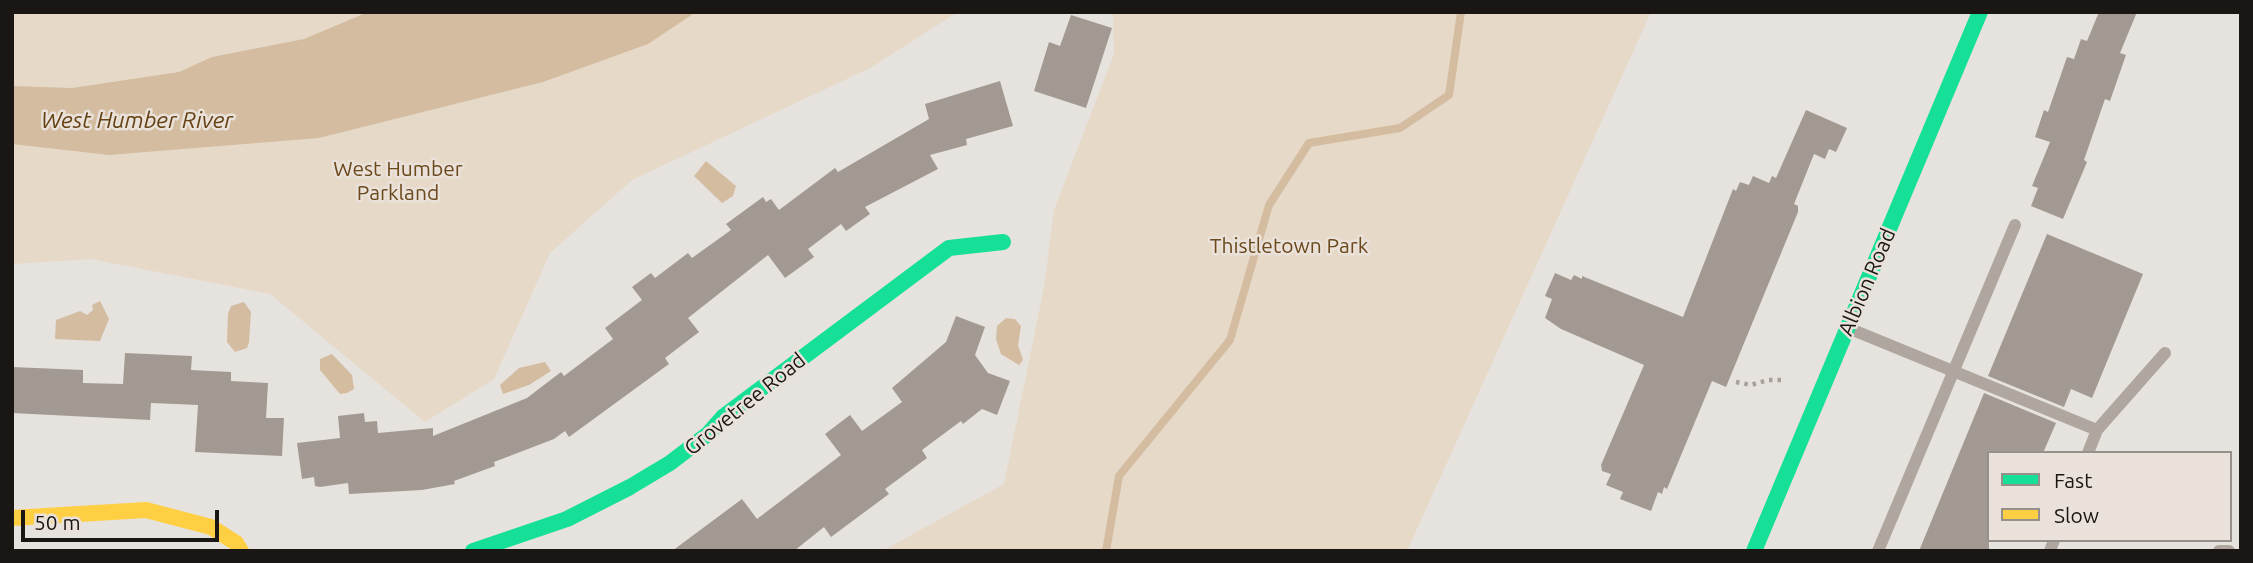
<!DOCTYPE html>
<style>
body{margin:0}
#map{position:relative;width:2253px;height:563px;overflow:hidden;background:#e6e2de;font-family:Ubuntu,sans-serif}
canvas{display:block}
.frame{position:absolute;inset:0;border:14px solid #191613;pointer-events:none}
.legend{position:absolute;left:1987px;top:451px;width:245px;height:91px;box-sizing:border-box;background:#eae2da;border:2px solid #96908a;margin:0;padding:9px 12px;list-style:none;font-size:21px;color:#191613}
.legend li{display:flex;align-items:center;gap:14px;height:35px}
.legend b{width:35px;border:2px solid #96908a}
.scale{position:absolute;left:21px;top:510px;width:198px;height:32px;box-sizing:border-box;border:4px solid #191613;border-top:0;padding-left:9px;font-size:21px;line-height:24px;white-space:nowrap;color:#191613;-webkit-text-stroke:5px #eae2da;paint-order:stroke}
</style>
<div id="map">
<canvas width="2253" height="563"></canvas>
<div class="frame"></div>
<ul class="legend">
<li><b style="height:9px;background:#16e098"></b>Fast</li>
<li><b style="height:9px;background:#ffcf43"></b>Slow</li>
</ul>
<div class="scale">50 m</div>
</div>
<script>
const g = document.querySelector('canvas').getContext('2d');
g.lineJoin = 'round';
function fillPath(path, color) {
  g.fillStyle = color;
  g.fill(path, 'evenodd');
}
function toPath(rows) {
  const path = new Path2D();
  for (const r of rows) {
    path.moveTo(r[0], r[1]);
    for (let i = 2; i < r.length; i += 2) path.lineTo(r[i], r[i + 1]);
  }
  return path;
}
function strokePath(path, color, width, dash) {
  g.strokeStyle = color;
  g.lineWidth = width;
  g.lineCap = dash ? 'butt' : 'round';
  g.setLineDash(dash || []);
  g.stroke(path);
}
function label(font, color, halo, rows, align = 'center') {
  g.font = font + ' Ubuntu,sans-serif';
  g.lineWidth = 5;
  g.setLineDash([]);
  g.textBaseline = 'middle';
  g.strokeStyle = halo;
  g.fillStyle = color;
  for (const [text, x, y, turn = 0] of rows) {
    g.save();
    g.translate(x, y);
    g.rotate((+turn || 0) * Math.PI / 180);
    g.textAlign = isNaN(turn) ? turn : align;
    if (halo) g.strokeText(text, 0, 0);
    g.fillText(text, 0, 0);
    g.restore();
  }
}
const green = toPath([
 [12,12,958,12,870,68,632,180,550,253,494,379,425,422,270,294,91,259,12,264],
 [1113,12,1651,12,1407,551,882,551,1004,484,1044,287,1054,210,1114,54]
]);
const water = toPath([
 [368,12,696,12,648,44,543,82,319,138,109,155,12,144,12,86,72,88,179,72,212,57,304,39],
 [706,161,736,186,733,196,722,203,694,176],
 [100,301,109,319,100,341,55,339,56,320,80,311,87,315,93,310,92,305],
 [244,302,251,312,249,342,247,348,235,352,227,342,228,314,231,306],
 [1006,318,1015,319,1021,326,1018,345,1023,360,1019,365,1001,354,996,339,997,326],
 [332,354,352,375,354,389,347,393,340,394,320,370,320,359],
 [545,362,551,371,529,385,503,394,500,385,519,368]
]);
const stream = toPath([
 [1106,551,1119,476,1230,340,1269,205,1309,143,1400,128,1449,95,1461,12]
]);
const building = toPath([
 [2099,12,2137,12,2120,53,2126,55,2110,101,2105,99,2084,160,2087,162,2063,219,2031,206,2038,188,2032,186,2050,142,2035,137,2044,110,2048,112,2067,57,2074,59,2081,39,2087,41],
 [1071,15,1112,28,1086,108,1034,91,1049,42,1060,46],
 [1000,81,1013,126,966,139,967,145,930,155,938,169,865,207,870,214,846,231,841,224,808,249,814,257,785,278,768,255,688,318,699,332,665,358,669,364,569,437,565,431,554,439,494,462,495,466,454,481,455,484,422,490,349,494,348,483,320,487,315,486,314,477,302,479,297,443,340,438,338,416,364,413,365,422,377,421,378,433,433,428,433,436,527,398,561,372,564,376,613,339,605,328,642,300,632,287,651,273,655,278,688,253,692,258,731,230,726,224,763,197,766,202,771,199,779,210,835,168,838,172,929,119,925,104],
 [1806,110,1847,128,1836,152,1829,149,1825,159,1814,154,1794,204,1798,206,1798,212,1726,387,1712,381,1667,489,1664,487,1662,494,1658,492,1651,511,1620,499,1623,492,1606,485,1611,474,1602,471,1601,465,1644,365,1561,329,1545,318,1552,299,1545,296,1555,273,1571,280,1574,275,1582,279,1582,276,1683,317,1733,189,1736,191,1740,182,1749,185,1753,176,1769,183,1772,176,1776,178],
 [2047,234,2143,274,2092,398,2071,389,2064,407,1988,376],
 [956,316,985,327,975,355,988,373,1010,381,997,415,982,409,963,424,961,421,922,450,927,458,885,489,889,494,831,537,824,527,794,551,672,551,742,499,757,519,841,455,825,434,850,415,862,431,902,402,892,388,946,342],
 [125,353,192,356,191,370,231,372,231,381,268,383,266,418,284,418,282,456,195,452,198,405,151,403,150,420,12,413,12,367,83,370,83,383,123,384],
 [1984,393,2056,423,2043,453,1989,453,1989,551,1919,551]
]);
const path = toPath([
 [1736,382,1751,385,1768,380,1785,380]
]);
const lane = toPath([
 [1848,328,2097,430],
 [2088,453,2097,430,2165,353],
 [1878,551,2015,225],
 [2050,551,2054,540],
 [2219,551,2229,551]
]);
const fast = toPath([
 [473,551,567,519,630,487,670,463,708,434,723,417,949,248,1003,242],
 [1754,551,1980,12]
]);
const slow = toPath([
 [12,518,146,510,211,527,236,543,241,551]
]);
const parkNames = [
 ["West Humber",398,169],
 ["Parkland",398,193],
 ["Thistletown Park",1289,246]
];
const streetNames = [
 ["Albion Road",1867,282,-67],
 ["Grovetree Road",745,404,-39]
];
const waterNames = [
 ["West Humber River",137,120]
];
fillPath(green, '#e7d9c8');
fillPath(water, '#d4bca0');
strokePath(stream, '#d4bca0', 8);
fillPath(building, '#a29a92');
strokePath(path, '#a6a199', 4.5, [3.5, 5]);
strokePath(lane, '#afa79f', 12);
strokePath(fast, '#16e098', 16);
strokePath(slow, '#ffcf43', 16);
label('21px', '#6b491c', '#eae2da', parkNames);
label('21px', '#191613', '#eae2da', streetNames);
label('italic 23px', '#644214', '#eae2da', waterNames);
</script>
